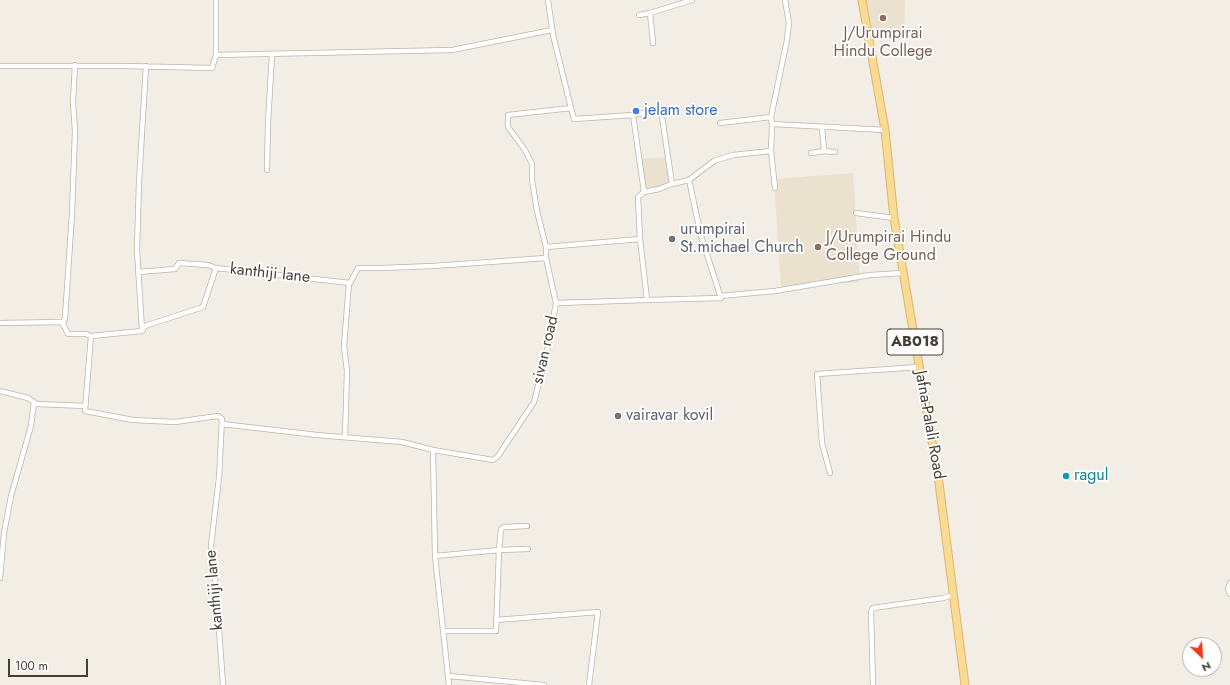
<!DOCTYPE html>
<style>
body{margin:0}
#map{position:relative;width:1230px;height:685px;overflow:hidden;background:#f2ede5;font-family:Jost,sans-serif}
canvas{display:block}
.north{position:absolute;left:1182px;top:637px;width:40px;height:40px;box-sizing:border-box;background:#fff;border:1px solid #b4b2ae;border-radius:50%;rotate:155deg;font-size:11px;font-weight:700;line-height:16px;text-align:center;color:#443e35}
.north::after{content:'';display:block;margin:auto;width:14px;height:18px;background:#f1371c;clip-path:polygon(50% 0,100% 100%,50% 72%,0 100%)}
.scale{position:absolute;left:8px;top:659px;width:80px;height:18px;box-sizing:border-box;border:2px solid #443e35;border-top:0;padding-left:5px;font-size:12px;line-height:14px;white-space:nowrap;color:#443e35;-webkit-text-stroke:3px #fff;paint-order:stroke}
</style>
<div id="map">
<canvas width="1230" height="685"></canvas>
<div class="north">N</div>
<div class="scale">100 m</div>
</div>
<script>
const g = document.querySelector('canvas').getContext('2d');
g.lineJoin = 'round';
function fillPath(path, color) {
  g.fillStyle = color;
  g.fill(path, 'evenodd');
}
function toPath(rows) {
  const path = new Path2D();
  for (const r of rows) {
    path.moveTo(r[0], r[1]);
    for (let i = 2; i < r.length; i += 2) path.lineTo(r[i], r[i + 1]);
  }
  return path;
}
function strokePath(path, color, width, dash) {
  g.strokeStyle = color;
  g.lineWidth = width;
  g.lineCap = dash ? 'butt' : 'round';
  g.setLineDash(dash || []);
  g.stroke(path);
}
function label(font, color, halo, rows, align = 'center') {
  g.font = font + ' Jost,sans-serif';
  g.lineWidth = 3.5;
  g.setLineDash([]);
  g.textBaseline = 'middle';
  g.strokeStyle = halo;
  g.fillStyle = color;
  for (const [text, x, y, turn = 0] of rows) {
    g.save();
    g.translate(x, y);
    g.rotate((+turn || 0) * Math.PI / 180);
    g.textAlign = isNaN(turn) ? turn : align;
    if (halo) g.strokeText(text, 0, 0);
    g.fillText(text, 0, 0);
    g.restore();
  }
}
const education = toPath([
 [857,0,905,0,904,35,865,36],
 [667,157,672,184,644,192,639,159],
 [853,173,860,282,781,287,774,179]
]);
const street = toPath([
 [785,0,789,23,787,40,771,117,772,124,885,130],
 [639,15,650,13],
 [653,43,650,13,692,0],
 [216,55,216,0],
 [0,66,125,66,212,68,216,55,452,50,552,30],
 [571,108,574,119,633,115,644,192],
 [633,115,661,110,672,184],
 [720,123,771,117],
 [771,151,775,188],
 [824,151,835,152],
 [811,153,824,151,822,127],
 [267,170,268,123,272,54],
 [856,213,894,218],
 [640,239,647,300,721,298,701,236,689,180],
 [546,247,640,239,638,197,644,192,659,189,672,184,689,180,714,161,733,155,771,151,772,124],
 [139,272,175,269,179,263,208,265,216,268],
 [720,296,775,291,870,275,903,273],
 [556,303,647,300],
 [0,323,62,322,68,334,86,334,91,336],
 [63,325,65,318,72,214,75,131,73,102,75,65],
 [142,330,137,250,139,182,146,66],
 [0,391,28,398,37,404,85,406],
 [222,424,317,435,402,442,433,450],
 [345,437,347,371,344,346,349,283],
 [830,473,822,443,817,374,919,367],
 [527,526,504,527,501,529,499,550,528,549],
 [435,556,499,550,496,631,443,631],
 [0,578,4,533,11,496,31,426,34,402],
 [1230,583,1228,589,1230,594],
 [496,620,598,612,589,685],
 [449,676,544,685],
 [223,685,216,588,211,545,219,478,222,419,218,416,175,422,133,420,85,411,91,336,142,331,145,326,203,307,216,268,350,283,358,268,382,268,433,266,546,258],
 [449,685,435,556,433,450,493,460,498,456,534,402,548,347,556,303,546,258,546,247,537,211,532,180,532,164,525,150,508,127,508,115,571,108,553,35,548,0],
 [873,685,871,612,873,608,943,598,953,595]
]);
const primary = toPath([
 [862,0,885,130,894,218,939,483,965,685]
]);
const markers = [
 [883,18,4,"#8d6e63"],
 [636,111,4,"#3f7fe0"],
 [672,239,4,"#6b7280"],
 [818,247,4,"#8d6e63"],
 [618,416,4,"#6b7280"],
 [1066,476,4,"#0f9aa8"]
];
const shields = [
 [915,342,56]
];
const shieldNames = [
 ["AB018",915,342]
];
const educationNames = [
 ["J/Urumpirai",883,34],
 ["Hindu College",883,52],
 ["J/Urumpirai Hindu",826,238,"left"],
 ["College Ground",826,256,"left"]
];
const shopNames = [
 ["jelam store",644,111]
];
const worshipNames = [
 ["urumpirai",680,230],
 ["St.michael Church",680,248],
 ["vairavar kovil",626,416]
];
const streetNames = [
 ["kanthiji lane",270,274,6],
 ["sivan road",546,350,-77],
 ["Jafna-Palali Road",929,425,80],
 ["kanthiji lane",215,590,-95]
];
const cultureNames = [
 ["ragul",1074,476]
];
fillPath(education, '#eae2cf');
strokePath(street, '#bdb5a8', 6);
strokePath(primary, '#deb766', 9);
strokePath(street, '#fff', 4.5);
strokePath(primary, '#fadb96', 7);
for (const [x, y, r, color] of markers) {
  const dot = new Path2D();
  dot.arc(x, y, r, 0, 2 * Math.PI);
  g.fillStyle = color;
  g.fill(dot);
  strokePath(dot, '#fff', 1.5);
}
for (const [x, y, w] of shields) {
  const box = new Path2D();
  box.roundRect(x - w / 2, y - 13, w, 26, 3);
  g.fillStyle = '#fff';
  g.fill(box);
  strokePath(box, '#443e35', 1);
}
label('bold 15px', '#443e35', null, shieldNames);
label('16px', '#785e54', '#fff', educationNames);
label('16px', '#366cbe', '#fff', shopNames, 'left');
label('16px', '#5b616d', '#fff', worshipNames, 'left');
label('16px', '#443e35', '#fff', streetNames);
label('16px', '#0d838f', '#fff', cultureNames, 'left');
</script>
